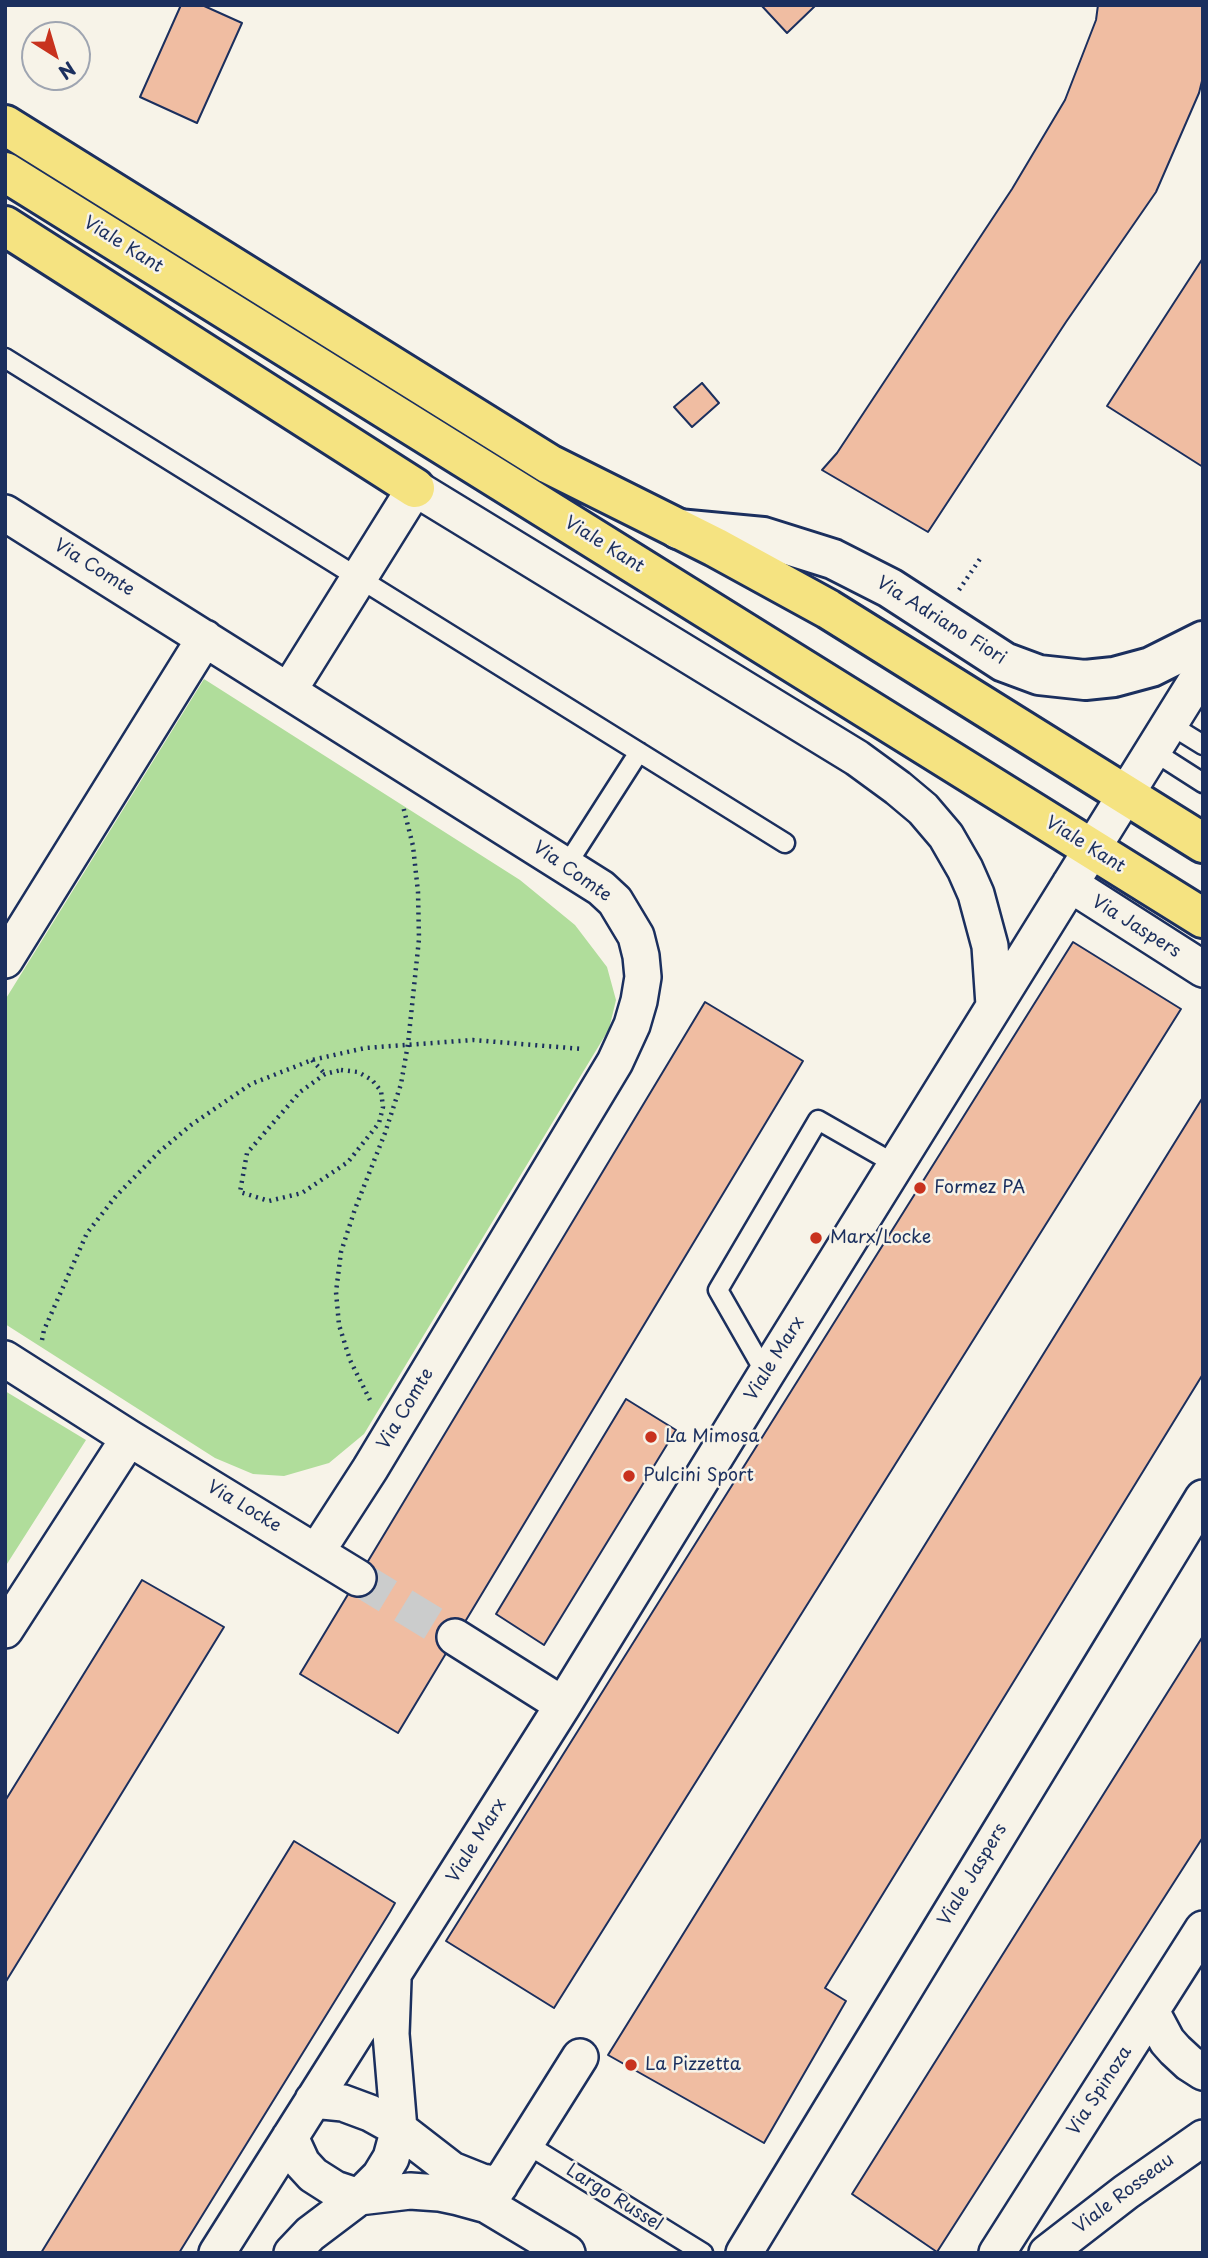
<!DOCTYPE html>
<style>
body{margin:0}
#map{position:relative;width:1208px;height:2258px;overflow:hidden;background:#f7f3e8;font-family:"Playpen Sans",sans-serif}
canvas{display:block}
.frame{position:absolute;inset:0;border:7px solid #1b2f5e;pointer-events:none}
.north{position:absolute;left:21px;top:21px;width:70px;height:70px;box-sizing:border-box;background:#f7f3e8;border:2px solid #9fa5b1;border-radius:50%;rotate:143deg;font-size:19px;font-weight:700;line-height:28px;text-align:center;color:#1b2f5e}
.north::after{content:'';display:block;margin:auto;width:24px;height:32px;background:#c8321e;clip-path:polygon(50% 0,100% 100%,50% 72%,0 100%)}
</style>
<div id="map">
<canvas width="1208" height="2258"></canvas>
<div class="frame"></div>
<div class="north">N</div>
</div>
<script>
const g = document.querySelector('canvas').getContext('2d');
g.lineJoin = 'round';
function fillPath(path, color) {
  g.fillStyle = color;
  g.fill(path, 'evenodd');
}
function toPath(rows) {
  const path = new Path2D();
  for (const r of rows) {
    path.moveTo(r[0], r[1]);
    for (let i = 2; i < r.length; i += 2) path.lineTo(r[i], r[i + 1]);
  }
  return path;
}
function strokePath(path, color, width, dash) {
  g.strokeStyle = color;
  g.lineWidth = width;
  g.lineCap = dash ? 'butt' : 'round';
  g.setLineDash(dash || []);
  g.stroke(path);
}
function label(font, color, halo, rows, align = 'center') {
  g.font = font + ' "Playpen Sans",sans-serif';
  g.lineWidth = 5;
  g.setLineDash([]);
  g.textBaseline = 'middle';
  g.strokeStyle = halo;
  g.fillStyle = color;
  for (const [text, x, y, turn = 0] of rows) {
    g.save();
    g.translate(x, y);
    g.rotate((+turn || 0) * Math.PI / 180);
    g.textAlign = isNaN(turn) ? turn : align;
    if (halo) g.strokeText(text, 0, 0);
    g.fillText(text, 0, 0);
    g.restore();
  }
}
const green = toPath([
 [204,679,520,880,575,925,607,967,616,1000,609,1029,364,1434,329,1463,284,1476,253,1474,215,1458,5,1324,5,1000],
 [5,1391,86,1440,5,1567]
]);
const building = toPath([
 [181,5,202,5,242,23,197,123,140,97,181,5],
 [761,5,816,5,787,33,761,5],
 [1098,5,1203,5,1203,77,1199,93,1156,192,1066,322,928,532,822,470,837,453,1012,189,1065,100,1096,20,1098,5],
 [1203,258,1203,467,1107,406,1203,258],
 [702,383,719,403,692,427,674,407,702,383],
 [1073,942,1181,1009,554,2008,446,1941,1073,942],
 [705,1002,803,1061,398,1733,300,1674,705,1002],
 [1203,1097,1203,1374,825,1988,846,2001,764,2143,608,2055,1203,1097],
 [626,1399,676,1430,544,1645,496,1614,626,1399],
 [142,1580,224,1627,5,1983,5,1801,142,1580],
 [1203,1636,1203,1837,937,2252,852,2194,1203,1636],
 [294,1841,395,1903,390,1912,179,2253,41,2253,294,1841]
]);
const streetTunnel = toPath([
 [358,1578,455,1637]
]);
const path = toPath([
 [959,590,982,556],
 [312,1060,325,1074],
 [341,1070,358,1072,372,1080,381,1091,383,1107,379,1123,348,1162,302,1193,269,1201,240,1192,247,1153,300,1092,325,1074,341,1070],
 [42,1340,44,1330,87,1233,116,1196,159,1152,191,1125,251,1084,312,1060,365,1048,473,1040,582,1049],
 [370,1400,350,1360,339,1325,336,1292,341,1252,355,1209,385,1133,401,1084,408,1044,419,939,418,892,413,846,403,806]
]);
const lane = toPath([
 [5,358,785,843],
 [1169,724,1203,745],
 [1153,751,1203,783],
 [566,866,639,752],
 [766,1374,718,1290,818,1120,895,1164],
 [525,2143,703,2253]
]);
const street = toPath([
 [5,513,601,888,615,901,636,936,641,956,643,977,639,1001,632,1025,615,1062,370,1469,317,1551],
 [289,690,415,488,857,758,898,788,923,809,946,836,965,869,976,894,990,946,994,1005],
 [1070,884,1203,969],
 [5,960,205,638],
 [5,1359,129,1438,358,1578],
 [5,1630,129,1438],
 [455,1637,563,1705],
 [1151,2011,1167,2041,1175,2050,1189,2063,1203,2072],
 [313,2100,343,2103,370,2113,399,2129,452,2170,482,2182,500,2185],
 [290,2137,302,2163,313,2175,335,2189,359,2197,410,2191,439,2193,458,2197,487,2205,567,2253],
 [487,2205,580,2057],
 [217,2253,563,1705,766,1374,1203,670],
 [292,2253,310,2234,359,2197,380,2176,391,2158,399,2129,391,2034,393,1980],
 [744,2253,1203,1498],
 [997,2253,1203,1929],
 [1047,2253,1126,2192,1203,2138]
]);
const secondary = toPath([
 [678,529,763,537,833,559,890,588,1004,662,1039,675,1085,680,1114,677,1151,667,1203,641]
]);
const primary = toPath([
 [5,125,549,464,715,547,828,609,1203,843],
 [5,172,1203,918],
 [5,226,415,488]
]);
const markers = [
 [920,1188,7,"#c8321e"],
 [816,1238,7,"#c8321e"],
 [651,1437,7,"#c8321e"],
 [629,1476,7,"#c8321e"],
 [631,2065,7,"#c8321e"]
];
const streetNames = [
 ["Viale Kant",123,245,32],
 ["Viale Kant",604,545,32],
 ["Via Comte",94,568,32],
 ["Via Adriano Fiori",941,621,32],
 ["Viale Kant",1085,845,32],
 ["Via Comte",572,872,35],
 ["Via Jaspers",1136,927,32],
 ["Viale Marx",775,1359,-58],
 ["Via Comte",406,1409,-59],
 ["Via Locke",244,1507,31],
 ["Viale Marx",477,1841,-58],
 ["Viale Jaspers",973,1875,-59],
 ["Via Spinoza",1100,2091,-57],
 ["Viale Rosseau",1124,2194,-37],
 ["Largo Russel",614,2198,32]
];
const poiNames = [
 ["Formez PA",934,1188],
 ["Marx/Locke",830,1238],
 ["La Mimosa",665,1437],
 ["Pulcini Sport",643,1476],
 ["La Pizzetta",645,2065]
];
fillPath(green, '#b0dd9b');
fillPath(building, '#f0bda2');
strokePath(building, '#1b2f5e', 2);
strokePath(streetTunnel, '#cbcccc', 35, [35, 18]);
strokePath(lane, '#1b2f5e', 23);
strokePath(street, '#1b2f5e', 40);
strokePath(secondary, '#1b2f5e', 44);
strokePath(primary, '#1b2f5e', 44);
strokePath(path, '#1b2f5e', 4.5, [2, 5]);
strokePath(lane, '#f7f3e8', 18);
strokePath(street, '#f7f3e8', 35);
strokePath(secondary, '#f7f3e8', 38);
strokePath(primary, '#f5e381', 38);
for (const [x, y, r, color] of markers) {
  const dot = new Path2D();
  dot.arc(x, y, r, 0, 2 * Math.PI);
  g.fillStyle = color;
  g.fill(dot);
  strokePath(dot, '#f7f3e8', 2.5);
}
label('18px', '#1b2f5e', '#f7f3e8', streetNames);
label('18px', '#1b2f5e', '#f7f3e8', poiNames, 'left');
</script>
